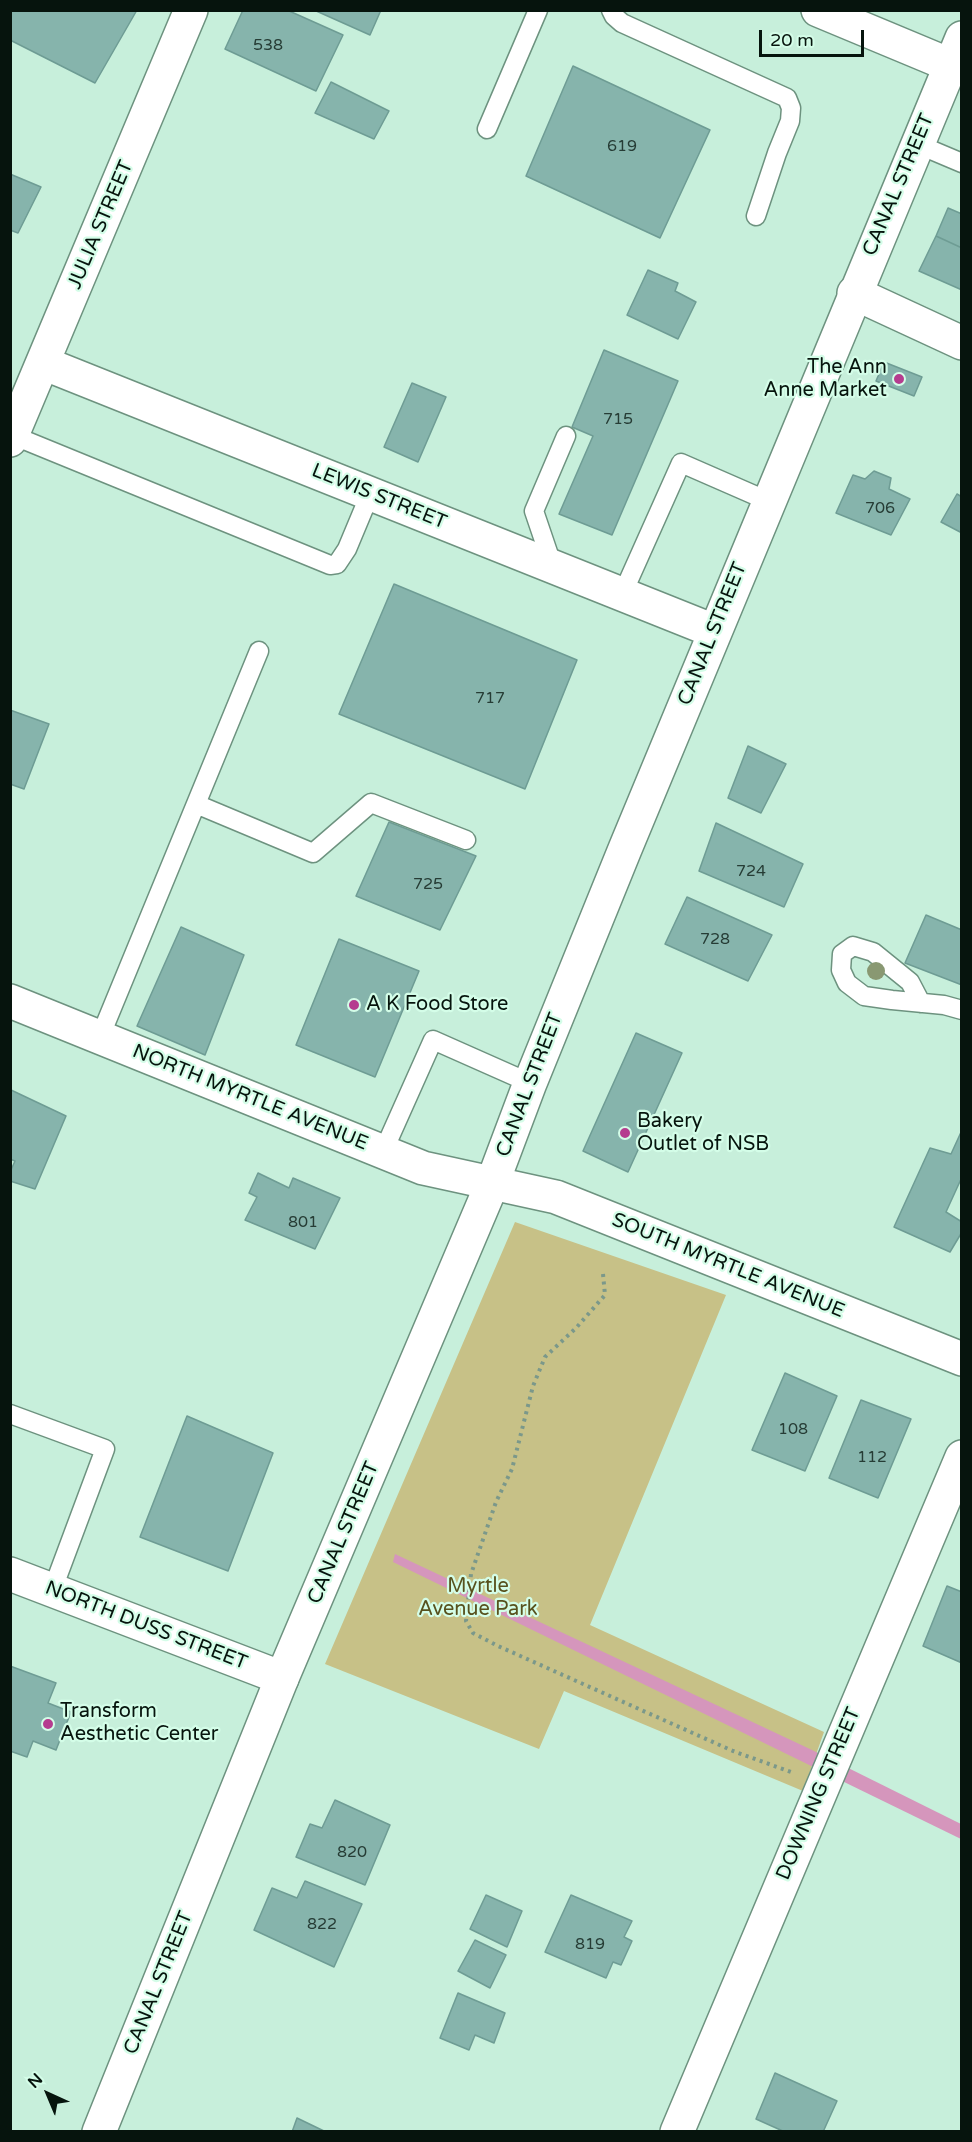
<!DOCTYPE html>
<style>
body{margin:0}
#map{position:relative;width:972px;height:2142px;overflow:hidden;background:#c7efdb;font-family:"Varela Round",sans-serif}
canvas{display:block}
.frame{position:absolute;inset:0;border:12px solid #06140d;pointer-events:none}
.north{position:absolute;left:18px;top:2064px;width:60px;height:60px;-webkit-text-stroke:4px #d4fde8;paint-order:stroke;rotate:316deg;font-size:16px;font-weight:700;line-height:24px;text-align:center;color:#06140d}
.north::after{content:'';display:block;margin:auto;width:21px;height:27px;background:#06140d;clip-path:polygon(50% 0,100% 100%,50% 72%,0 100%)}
.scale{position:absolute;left:759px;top:30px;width:105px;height:27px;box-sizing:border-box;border:3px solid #06140d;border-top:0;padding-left:8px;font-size:18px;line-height:21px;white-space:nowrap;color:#06140d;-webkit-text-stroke:4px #d4fde8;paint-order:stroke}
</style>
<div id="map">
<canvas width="972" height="2142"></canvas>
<div class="frame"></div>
<div class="north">N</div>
<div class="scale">20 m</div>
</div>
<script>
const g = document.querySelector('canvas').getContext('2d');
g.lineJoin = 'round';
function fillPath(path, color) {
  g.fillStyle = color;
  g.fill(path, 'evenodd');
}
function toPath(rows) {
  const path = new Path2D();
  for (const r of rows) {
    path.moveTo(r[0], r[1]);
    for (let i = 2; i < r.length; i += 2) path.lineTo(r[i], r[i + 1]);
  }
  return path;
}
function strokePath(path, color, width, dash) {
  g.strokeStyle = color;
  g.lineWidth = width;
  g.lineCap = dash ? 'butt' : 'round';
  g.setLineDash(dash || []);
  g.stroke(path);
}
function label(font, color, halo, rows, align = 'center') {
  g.font = font + ' "Varela Round",sans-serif';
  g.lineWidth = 4.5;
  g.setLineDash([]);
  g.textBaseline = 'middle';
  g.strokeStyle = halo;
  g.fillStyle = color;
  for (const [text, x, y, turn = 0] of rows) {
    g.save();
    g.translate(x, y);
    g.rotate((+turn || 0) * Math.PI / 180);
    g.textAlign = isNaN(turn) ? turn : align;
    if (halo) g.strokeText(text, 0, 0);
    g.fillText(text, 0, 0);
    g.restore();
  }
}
const green = toPath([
 [515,1222,726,1295,590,1625,824,1732,803,1791,564,1691,539,1749,325,1664]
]);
const water = toPath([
 [395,1554,812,1750,961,1824,961,1839,393,1562]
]);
const building = toPath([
 [10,10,137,10,95,83,10,40,10,10],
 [243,10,287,10,343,35,316,91,225,49,243,10],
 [314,10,381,10,370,35,314,10],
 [573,66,710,130,660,238,526,176,573,66],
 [331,82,389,111,374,139,315,113,331,82],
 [10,174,41,187,18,233,10,230,10,174],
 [948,208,962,214,962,248,936,236,948,208],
 [936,236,962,248,962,290,919,271,936,236],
 [648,270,678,283,675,291,696,302,678,339,627,315,648,270],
 [604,350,678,381,612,535,559,514,593,436,572,427,604,350],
 [884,362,922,377,914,396,876,381,884,362],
 [412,383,446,397,418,462,384,447,412,383],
 [874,471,891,478,889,489,910,499,891,535,836,513,853,475,865,479,874,471],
 [957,494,962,497,962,533,941,522,957,494],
 [394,584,577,660,525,789,339,714,394,584],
 [10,710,49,724,24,789,10,784,10,710],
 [748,746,786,764,761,813,728,798,748,746],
 [389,822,476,856,440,930,356,896,389,822],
 [716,823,803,864,784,907,699,871,716,823],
 [687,897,772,935,748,981,665,944,687,897],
 [926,915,962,930,962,985,905,963,926,915],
 [181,927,244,955,205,1055,137,1026,181,927],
 [339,939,419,971,375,1077,296,1045,339,939],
 [636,1033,682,1053,628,1172,583,1151,636,1033],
 [11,1090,66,1116,35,1189,10,1181,10,1172,15,1161,10,1159,11,1090],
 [962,1130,962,1177,946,1212,962,1222,962,1232,950,1252,894,1227,930,1148,951,1154,962,1130],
 [258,1173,289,1188,293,1178,340,1198,315,1249,245,1220,257,1197,249,1193,258,1173],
 [785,1373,837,1396,805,1471,752,1450,785,1373],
 [861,1400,911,1419,878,1498,829,1478,861,1400],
 [187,1416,273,1453,228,1571,140,1537,187,1416],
 [947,1586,962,1592,962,1663,923,1646,947,1586],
 [10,1666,56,1683,48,1703,71,1712,56,1750,33,1741,27,1757,10,1751,10,1666],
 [335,1800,390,1825,365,1885,296,1857,310,1824,322,1828,335,1800],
 [305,1881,362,1904,334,1967,254,1930,272,1888,297,1898,305,1881],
 [486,1895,522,1911,507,1947,470,1929,486,1895],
 [571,1895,632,1921,624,1937,632,1941,621,1965,613,1962,606,1978,545,1952,571,1895],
 [475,1940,506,1955,490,1988,458,1971,475,1940],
 [458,1993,505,2013,494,2043,475,2035,469,2050,440,2038,458,1993],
 [775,2073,837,2101,823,2132,785,2132,756,2119,775,2073],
 [297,2118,326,2132,292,2132,297,2118]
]);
const path = toPath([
 [603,1274,605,1295,576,1328,545,1357,533,1386,512,1469,496,1502,471,1574,466,1621,473,1633,498,1646,733,1751,791,1772]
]);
const lane = toPath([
 [611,10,614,16,622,23,787,98,791,108,790,121,777,153,756,216],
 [487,129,538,10],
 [917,144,962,163],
 [12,435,330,565,337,564,347,549,370,494],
 [553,567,534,511,566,436],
 [622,595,681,463,768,501],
 [196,804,313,853,371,803,466,840],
 [921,1003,910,982,873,952,853,946,842,954,841,970,847,983,864,996,892,1000,944,1005,962,1010],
 [100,1037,259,651],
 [383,1152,433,1040,530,1083],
 [10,1414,105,1449,52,1591]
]);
const street = toPath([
 [818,10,950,65],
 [854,293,962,343],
 [43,363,714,631],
 [10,440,191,10],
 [10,1574,282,1678],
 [677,2132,962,1457]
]);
const secondary = toPath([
 [10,1001,423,1168,556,1197,962,1359]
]);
const primary = toPath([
 [99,2132,282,1678,492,1184,530,1083,625,849,962,38]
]);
const trees = [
 [876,971]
];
const markers = [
 [899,379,6,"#b53c8f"],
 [354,1005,6,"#b53c8f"],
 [625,1133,6,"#b53c8f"],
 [48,1724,6,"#b53c8f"]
];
const numberNames = [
 ["538",268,46],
 ["619",622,147],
 ["715",618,420],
 ["706",880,509],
 ["717",490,699],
 ["724",751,872],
 ["725",428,885],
 ["728",715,940],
 ["801",303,1223],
 ["108",793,1430],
 ["112",872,1458],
 ["820",352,1853],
 ["822",322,1925],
 ["819",590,1945]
];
const streetNames = [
 ["CANAL STREET",899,185,-67],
 ["JULIA STREET",101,225,-67],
 ["LEWIS STREET",379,497,22],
 ["CANAL STREET",713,634,-68],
 ["CANAL STREET",530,1085,-69],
 ["NORTH MYRTLE AVENUE",250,1098,22],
 ["SOUTH MYRTLE AVENUE",728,1266,22],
 ["CANAL STREET",344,1533,-67],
 ["NORTH DUSS STREET",146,1626,21],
 ["DOWNING STREET",819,1794,-67],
 ["CANAL STREET",159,1983,-68]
];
const poiNames = [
 ["The Ann",887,368,"right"],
 ["Anne Market",887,391,"right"],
 ["A K Food Store",366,1005],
 ["Bakery",637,1122],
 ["Outlet of NSB",637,1145],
 ["Transform",60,1712],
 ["Aesthetic Center",60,1735]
];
const parkNames = [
 ["Myrtle",478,1587],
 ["Avenue Park",478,1610]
];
fillPath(green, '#c7c187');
fillPath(water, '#d596bc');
fillPath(building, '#86b4ac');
strokePath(building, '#6e9c94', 1.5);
strokePath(lane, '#6d927f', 21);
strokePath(street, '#6d927f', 36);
strokePath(secondary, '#6d927f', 36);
strokePath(primary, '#6d927f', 36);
strokePath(path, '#7b988a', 4, [3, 4.5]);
strokePath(lane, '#fff', 18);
strokePath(street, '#fff', 33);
strokePath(secondary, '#fff', 33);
strokePath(primary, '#fff', 33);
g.fillStyle = '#899872';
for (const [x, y] of trees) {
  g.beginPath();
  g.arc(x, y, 9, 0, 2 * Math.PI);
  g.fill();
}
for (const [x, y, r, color] of markers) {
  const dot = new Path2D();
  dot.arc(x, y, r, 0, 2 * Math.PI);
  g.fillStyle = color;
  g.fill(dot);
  strokePath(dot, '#d4fde8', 2);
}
label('16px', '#263c35', null, numberNames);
label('20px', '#06140d', '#d4fde8', streetNames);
label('20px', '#06140d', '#d4fde8', poiNames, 'left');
label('20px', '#57511d', '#d4fde8', parkNames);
</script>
